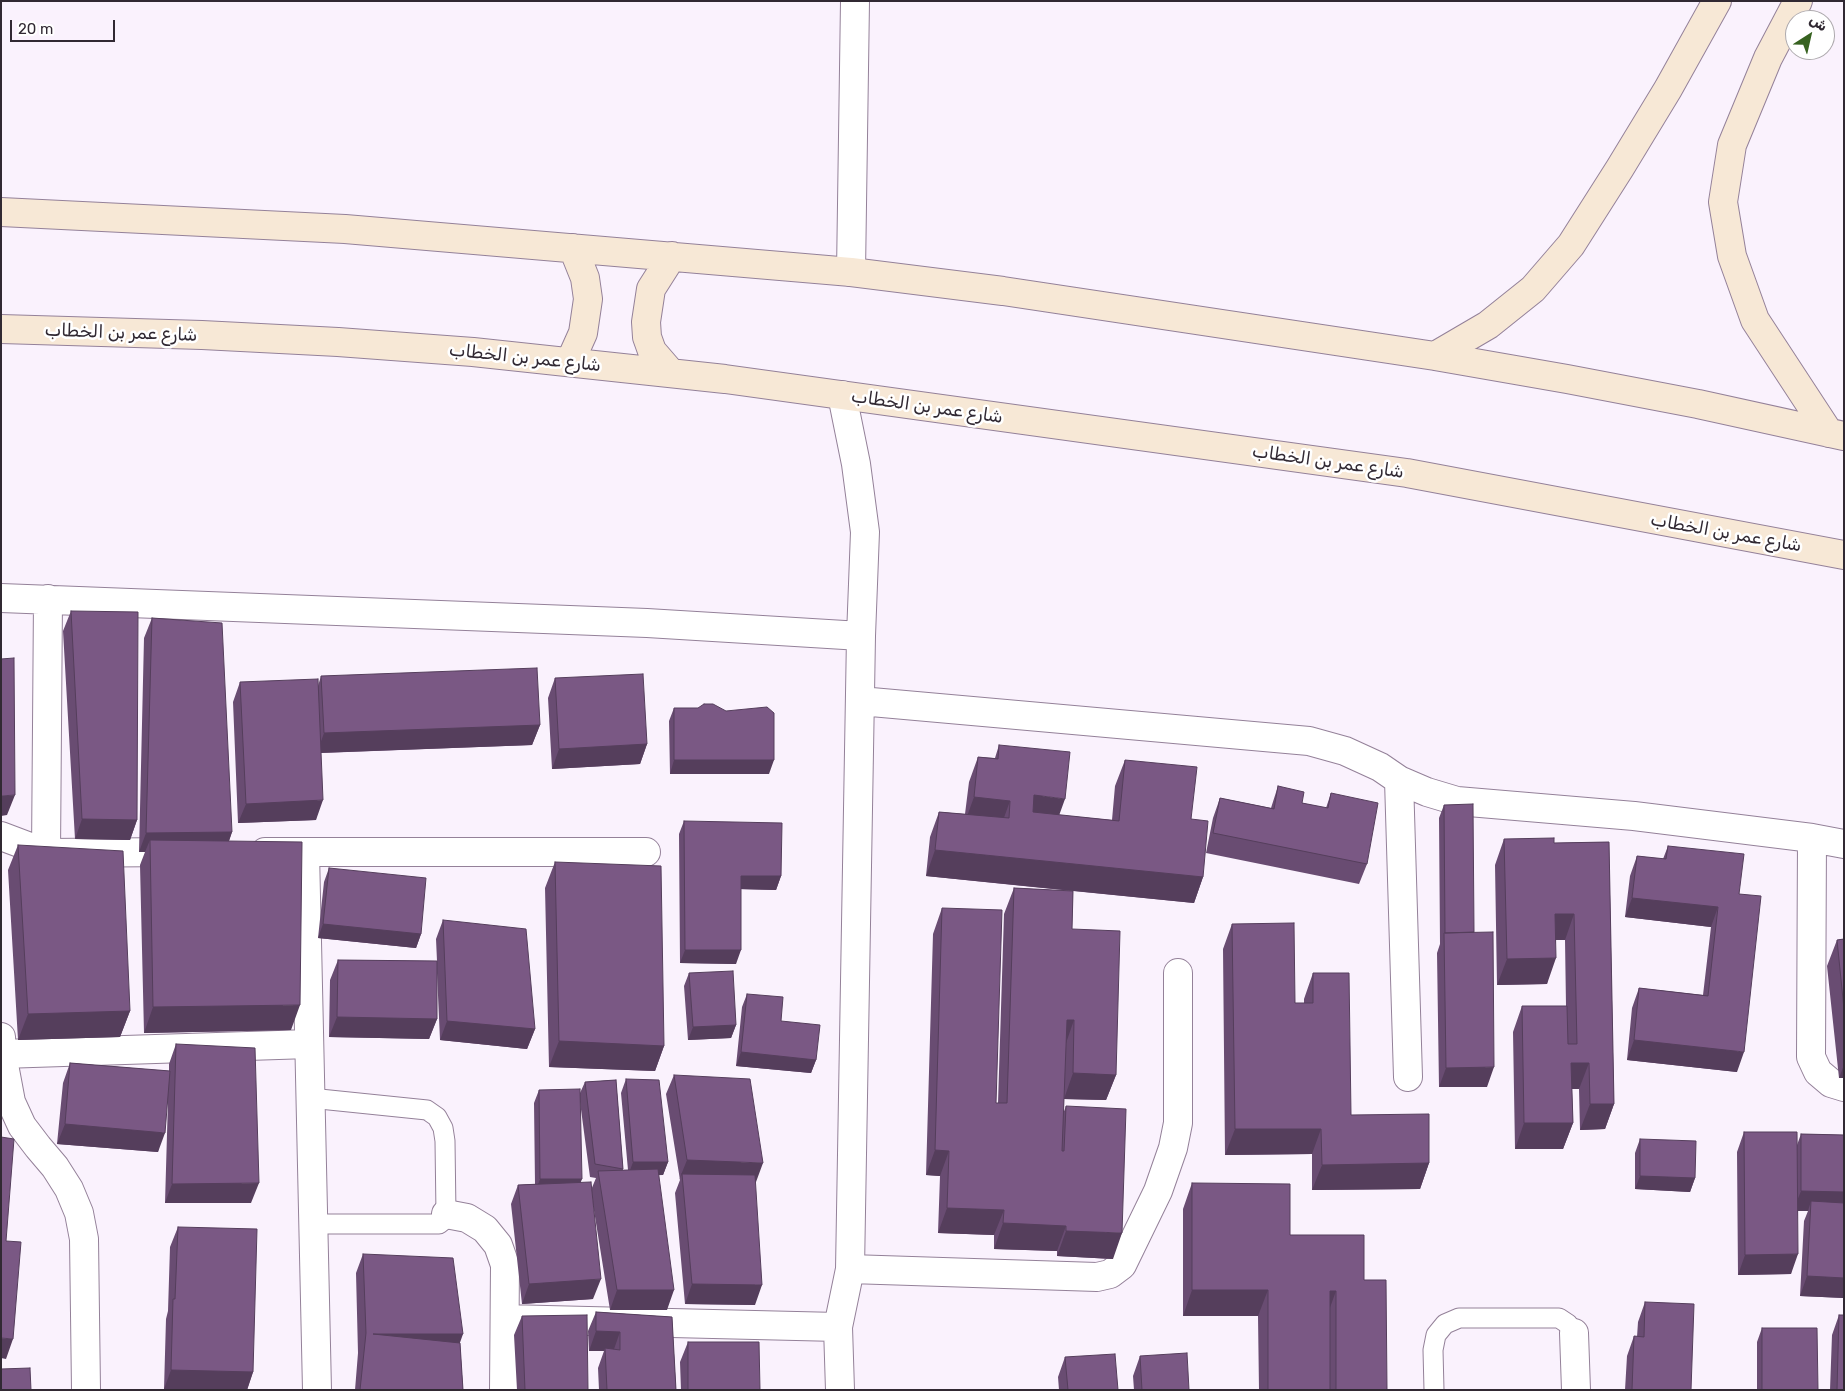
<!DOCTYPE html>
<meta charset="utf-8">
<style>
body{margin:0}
#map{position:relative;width:1845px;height:1391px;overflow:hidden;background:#faf2fd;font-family:Rubik,"Noto Naskh Arabic",sans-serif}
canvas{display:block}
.frame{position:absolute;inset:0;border:2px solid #312933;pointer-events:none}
.north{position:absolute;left:1785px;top:10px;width:50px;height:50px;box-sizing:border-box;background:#fff;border:1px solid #ada9ad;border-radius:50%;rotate:35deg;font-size:14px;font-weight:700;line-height:20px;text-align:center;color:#312933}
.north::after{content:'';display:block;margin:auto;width:18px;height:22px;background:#376220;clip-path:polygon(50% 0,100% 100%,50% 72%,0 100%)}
.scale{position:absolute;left:10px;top:20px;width:105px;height:22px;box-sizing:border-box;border:2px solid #312933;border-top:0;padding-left:6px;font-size:15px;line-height:18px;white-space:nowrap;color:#312933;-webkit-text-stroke:4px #fff;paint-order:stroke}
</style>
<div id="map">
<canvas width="1845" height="1391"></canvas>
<div class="frame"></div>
<div class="north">ش</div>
<div class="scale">20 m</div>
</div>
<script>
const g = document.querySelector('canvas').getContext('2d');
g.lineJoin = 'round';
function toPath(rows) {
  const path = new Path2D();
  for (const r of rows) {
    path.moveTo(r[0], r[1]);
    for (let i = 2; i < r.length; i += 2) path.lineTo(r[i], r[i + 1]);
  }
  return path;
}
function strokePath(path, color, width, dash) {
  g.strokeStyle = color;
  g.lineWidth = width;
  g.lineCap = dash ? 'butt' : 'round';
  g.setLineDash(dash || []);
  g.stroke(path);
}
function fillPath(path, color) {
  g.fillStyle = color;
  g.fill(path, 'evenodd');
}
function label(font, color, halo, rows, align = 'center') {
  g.font = font + ' Rubik,"Noto Naskh Arabic",sans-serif';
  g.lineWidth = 5;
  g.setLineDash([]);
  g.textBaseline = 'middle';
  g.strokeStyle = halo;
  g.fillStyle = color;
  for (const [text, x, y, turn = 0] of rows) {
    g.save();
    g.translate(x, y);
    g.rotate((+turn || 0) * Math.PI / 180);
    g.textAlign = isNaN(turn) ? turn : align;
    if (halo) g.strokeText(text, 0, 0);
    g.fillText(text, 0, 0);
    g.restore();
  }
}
const lane = toPath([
 [310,1098,427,1110,437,1117,443,1128,445,1141,446,1214,444,1220,439,1224,313,1224],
 [1434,1390,1433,1350,1436,1335,1445,1324,1459,1318,1559,1318,1568,1324,1574,1333]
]);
const street = toPath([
 [851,272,855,1],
 [1,598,647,623,861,636],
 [860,701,1309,741,1345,751,1380,767,1399,780,1427,792,1457,801,1634,816,1812,838,1844,844],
 [1399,780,1408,1077],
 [1,836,46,853,177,852],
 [1812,838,1811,1057,1818,1072,1831,1083,1844,1087],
 [265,852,646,852],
 [305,852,317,1390],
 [46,853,48,599],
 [1,1037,2,1054,11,1102,22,1126,38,1147,55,1167,69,1189,79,1213,84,1239,86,1390],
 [2,1054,309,1044],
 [446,1214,467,1218,485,1229,498,1245,505,1265,504,1390],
 [850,1269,1097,1277,1110,1274,1122,1265,1158,1191,1173,1148,1178,1123,1178,973],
 [505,1319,838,1327],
 [1574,1333,1576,1390],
 [840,1390,838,1327,850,1269,861,636,865,532,856,464,842,395]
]);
const secondary = toPath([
 [1798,1,1768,58,1732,145,1723,202,1732,256,1755,320,1829,433],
 [1,212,345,229,851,272,1003,291,1435,356,1567,379,1698,404,1844,436],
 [1,329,202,335,338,342,473,352,725,379,1407,473,1844,555],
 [1435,356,1488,325,1533,289,1571,245,1620,168,1668,89,1717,1],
 [570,362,583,333,588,299,585,278,573,248],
 [671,373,652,351,647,337,646,322,651,289,672,256]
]);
const wall = toPath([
 [71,611,137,820,130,840,75,839,63,631],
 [152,618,232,832,229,841,291,1030,144,1033,140,865,145,852,139,852,144,638],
 [321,676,540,725,532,745,321,753,316,820,238,823,233,702,240,682,318,686],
 [555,678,647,744,640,764,552,769,548,698],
 [674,708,769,774,670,774,669,721],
 [999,745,1059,815,1112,820,1115,786,1125,760,1191,819,1203,877,1194,903,1073,891,1072,929,1116,1075,1106,1100,1064,1099,1063,1114,1066,1106,1113,1259,1057,1256,1057,1251,994,1249,994,1235,938,1233,940,1176,926,1175,933,934,942,908,996,1103,998,1103,1004,914,1014,888,1072,891,926,876,930,837,939,812,965,814,969,782,978,757,995,758],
 [1278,786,1302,803,1326,808,1331,793,1367,864,1359,884,1206,853,1213,818,1220,798,1271,808],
 [1444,805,1474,932,1487,1087,1439,1087,1437,953,1440,944,1439,818],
 [684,821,781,876,776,890,741,889,736,964,680,963,679,834],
 [1504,839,1554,843,1609,842,1614,1104,1605,1129,1580,1130,1579,1089,1572,1089,1573,1123,1563,1149,1515,1149,1513,1032,1522,1006,1566,1006,1565,940,1556,940,1547,984,1497,985,1495,865],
 [18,845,130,1011,120,1037,18,1040,8,870],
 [1668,846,1739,894,1737,1072,1627,1060,1632,1008,1639,988,1703,995,1711,927,1625,917,1630,876,1637,856,1663,859],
 [555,862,664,1046,655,1071,549,1067,545,888],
 [329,868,421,934,416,948,318,938,324,882],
 [443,920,535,1029,527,1049,440,1040,437,973,437,1019,429,1039,329,1037,330,980,338,960,437,961,436,939],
 [1232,924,1295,1003,1304,1003,1304,999,1313,973,1351,1115,1429,1163,1420,1189,1312,1190,1312,1154,1225,1155,1223,949],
 [1844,939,1844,1078,1839,1078,1827,966,1837,940],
 [689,973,736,1025,731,1038,688,1040,684,986],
 [747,994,781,1021,816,1060,811,1073,736,1066,742,1007],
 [176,1044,251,1203,165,1203,168,1100,158,1152,57,1144,63,1083,70,1063,169,1071,169,1064],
 [674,1075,756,1182,755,1182,755,1305,685,1304,675,1193,680,1180,666,1094],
 [626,1079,668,1162,663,1175,658,1175,667,1310,610,1310,592,1198,593,1299,522,1304,511,1204,518,1185,535,1184,534,1103,539,1090,580,1093,585,1082,616,1080,623,1170,628,1170,621,1093],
 [580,1102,590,1177,596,1178,591,1190,580,1182],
 [1744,1132,1797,1145,1801,1134,1844,1135,1844,1298,1800,1296,1804,1221,1808,1211,1798,1211,1791,1274,1738,1275,1737,1152],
 [1640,1139,1695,1178,1690,1192,1635,1189,1635,1153],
 [1192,1183,1290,1235,1364,1280,1387,1390,1259,1390,1258,1316,1183,1316,1183,1209],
 [178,1227,253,1372,247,1390,164,1389,166,1319,168,1311,170,1247],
 [363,1254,460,1343,463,1390,355,1390,358,1353,356,1273],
 [1645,1302,1691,1390,1625,1390,1627,1356,1634,1336,1637,1337,1638,1322],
 [596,1312,672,1317,676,1390,599,1390,598,1368,604,1351,589,1351,588,1331],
 [1839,1315,1844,1390,1830,1390,1832,1335],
 [522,1316,588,1390,517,1390,514,1335],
 [1762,1328,1818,1390,1757,1390,1757,1342],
 [688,1342,760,1390,681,1390,680,1362],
 [1140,1356,1189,1390,1134,1390,1133,1376],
 [1065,1357,1118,1390,1059,1390,1058,1377]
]);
const shadedWall = toPath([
 [540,725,532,745,317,753,324,733],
 [647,744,640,764,552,769,559,749],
 [674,760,774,760,769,774,670,774],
 [15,795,7,815,1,816,1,796],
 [1034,795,1065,799,1056,824,1025,821],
 [974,797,1010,801,1001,826,965,822],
 [323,800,316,820,238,823,246,804],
 [82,819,137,820,130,840,75,839],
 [232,832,225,852,150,840,145,852,139,852,146,833],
 [935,850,1203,877,1194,903,926,876],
 [741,876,781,876,776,890,736,889],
 [1632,898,1718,907,1711,927,1625,917],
 [1555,914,1574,914,1565,940,1546,940],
 [323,924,421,934,416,948,318,938],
 [685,950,741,950,736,964,680,963],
 [1556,958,1547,984,1497,985,1507,959],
 [300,1005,291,1030,144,1033,153,1007],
 [130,1011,120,1037,18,1040,28,1014],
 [337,1017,437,1019,429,1039,329,1037],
 [1067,1020,1074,1020,1065,1046],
 [447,1021,535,1029,527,1049,440,1040],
 [736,1025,731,1038,688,1040,693,1027],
 [1634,1040,1744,1052,1737,1072,1627,1060],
 [559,1041,664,1046,655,1071,549,1067],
 [741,1052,816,1060,811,1073,736,1066],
 [1571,1063,1589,1063,1579,1089,1562,1089],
 [1844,1065,1844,1078,1839,1078],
 [1494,1067,1487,1087,1439,1087,1446,1068],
 [1073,1073,1116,1075,1106,1100,1064,1099],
 [1590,1104,1614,1104,1605,1129,1580,1130],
 [1524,1123,1573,1123,1563,1149,1515,1149],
 [65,1124,165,1133,158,1152,57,1144],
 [1235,1129,1321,1129,1312,1154,1225,1155],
 [935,1150,949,1151,940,1176,926,1175],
 [687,1160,763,1163,756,1182,683,1180,682,1174,679,1180],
 [633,1162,668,1162,663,1175,628,1176],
 [1429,1163,1420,1189,1312,1190,1322,1165],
 [1640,1176,1695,1178,1690,1192,1635,1189],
 [540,1179,582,1179,577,1192,535,1193],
 [259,1183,251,1203,165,1203,172,1184],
 [1801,1191,1844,1192,1844,1212,1811,1201,1808,1211,1793,1211],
 [947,1208,1004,1210,994,1235,938,1233],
 [1003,1223,1066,1226,1057,1251,994,1249],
 [1066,1231,1122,1233,1113,1259,1057,1256],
 [1798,1254,1791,1274,1738,1275,1745,1255],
 [1807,1276,1844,1278,1844,1298,1800,1296],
 [601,1279,593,1299,522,1304,529,1284],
 [692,1284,762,1285,755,1305,685,1304],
 [617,1290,674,1290,667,1310,610,1310],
 [1192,1290,1268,1290,1258,1316,1183,1316],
 [1330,1291,1336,1291,1327,1316],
 [596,1331,620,1332,613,1352,605,1348,604,1351,589,1351],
 [373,1334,463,1334,456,1354],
 [1,1338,13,1339,6,1359,1,1358],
 [171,1370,253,1372,247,1390,164,1389]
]);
const building = toPath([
 [71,611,138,612,137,820,82,819,71,611],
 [152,618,222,623,232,832,146,833,152,618],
 [14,658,15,795,1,796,1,659,14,658],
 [537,668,540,725,324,733,321,676,537,668],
 [643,674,647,744,559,749,555,678,643,674],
 [318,679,323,800,246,804,240,682,318,679],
 [704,704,713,704,726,711,767,707,774,713,774,760,674,760,674,708,698,708,704,704],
 [999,745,1070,752,1065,799,1034,795,1033,812,1119,821,1125,760,1197,767,1191,819,1208,821,1203,877,935,850,939,812,1009,818,1010,801,974,797,978,757,998,759,999,745],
 [1278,786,1304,792,1302,803,1328,808,1331,793,1378,803,1367,864,1213,833,1220,798,1274,809,1278,786],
 [1473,804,1474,932,1445,933,1444,805,1473,804],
 [684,821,782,823,781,876,741,876,741,950,685,950,684,821],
 [1554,838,1554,843,1609,842,1614,1104,1590,1104,1589,1063,1571,1063,1573,1123,1524,1123,1522,1006,1567,1006,1568,1044,1577,1044,1574,914,1555,914,1556,958,1507,959,1504,839,1554,838],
 [150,840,302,842,300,1005,153,1007,150,840],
 [18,845,123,851,130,1011,28,1014,18,845],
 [1668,846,1744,854,1739,894,1761,896,1744,1052,1634,1040,1639,988,1708,996,1718,907,1632,898,1637,856,1666,859,1668,846],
 [555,862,661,866,664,1046,559,1041,555,862],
 [329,868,426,878,421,934,323,924,329,868],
 [1014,888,1073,891,1072,929,1120,931,1116,1075,1073,1073,1074,1020,1067,1020,1062,1151,1064,1151,1066,1106,1126,1109,1122,1233,1066,1231,1066,1226,1003,1223,1004,1210,947,1208,949,1151,935,1150,942,908,1002,910,996,1103,1007,1103,1014,888],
 [443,920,526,929,535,1029,447,1021,443,920],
 [1294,923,1295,1003,1313,1003,1313,973,1349,973,1351,1115,1429,1114,1429,1163,1322,1165,1321,1129,1235,1129,1232,924,1294,923],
 [1493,932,1494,1067,1446,1068,1444,933,1493,932],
 [1844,939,1844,1009,1837,940,1844,939],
 [338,960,437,961,437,1019,337,1017,338,960],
 [733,971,736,1025,693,1027,689,973,733,971],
 [747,994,783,997,781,1021,820,1025,816,1060,741,1052,747,994],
 [176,1044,255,1048,259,1183,172,1184,176,1044],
 [70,1063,170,1071,165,1133,65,1124,70,1063],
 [674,1075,750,1079,763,1163,687,1160,674,1075],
 [626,1079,659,1080,668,1162,633,1162,626,1079],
 [616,1080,623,1169,595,1164,585,1082,616,1080],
 [580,1089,582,1179,540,1179,539,1090,580,1089],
 [1744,1132,1797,1132,1798,1254,1745,1255,1744,1132],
 [1801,1134,1844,1135,1844,1192,1801,1191,1801,1134],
 [1,1137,14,1139,6,1241,21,1242,13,1339,1,1338,1,1137],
 [1640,1139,1696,1141,1695,1178,1640,1176,1640,1139],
 [658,1169,674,1290,617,1290,598,1171,658,1169],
 [682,1174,755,1175,762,1285,692,1284,682,1174],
 [591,1182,601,1279,529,1284,518,1185,591,1182],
 [1192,1183,1290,1184,1290,1235,1364,1235,1364,1280,1386,1280,1387,1390,1336,1390,1336,1291,1330,1291,1330,1390,1268,1390,1268,1290,1192,1290,1192,1183],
 [1811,1201,1844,1203,1844,1278,1807,1276,1811,1201],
 [178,1227,257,1229,253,1372,171,1370,173,1299,175,1299,178,1227],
 [363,1254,453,1258,463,1334,373,1334,460,1343,463,1390,360,1390,366,1333,363,1254],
 [1645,1302,1694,1304,1691,1390,1632,1390,1634,1336,1644,1337,1645,1302],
 [596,1312,672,1317,676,1390,607,1390,605,1348,620,1350,620,1332,596,1331,596,1312],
 [587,1315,588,1390,525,1390,522,1316,587,1315],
 [1839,1315,1844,1315,1844,1390,1837,1390,1839,1315],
 [1762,1328,1817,1328,1818,1390,1762,1390,1762,1328],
 [688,1342,759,1342,760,1390,688,1390,688,1342],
 [1187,1353,1189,1390,1142,1390,1140,1356,1187,1353],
 [1115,1354,1118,1390,1068,1390,1065,1357,1115,1354],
 [30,1368,31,1390,1,1390,1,1369,30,1368]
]);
const streetNames = [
 ["شارع عمر بن الخطاب",121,333,2],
 ["شارع عمر بن الخطاب",525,358,6],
 ["شارع عمر بن الخطاب",927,407,8],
 ["شارع عمر بن الخطاب",1328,462,8],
 ["شارع عمر بن الخطاب",1726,533,10]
];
strokePath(lane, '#948199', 21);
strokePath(street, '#948199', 30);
strokePath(secondary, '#948199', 30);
strokePath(lane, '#fff', 19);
strokePath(street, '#fff', 28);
strokePath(secondary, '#f7e8d6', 28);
fillPath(wall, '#694c72');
fillPath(shadedWall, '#553e5c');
fillPath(building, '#7a5884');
strokePath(building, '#553e5c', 1);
label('18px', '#312933', '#fff', streetNames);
</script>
